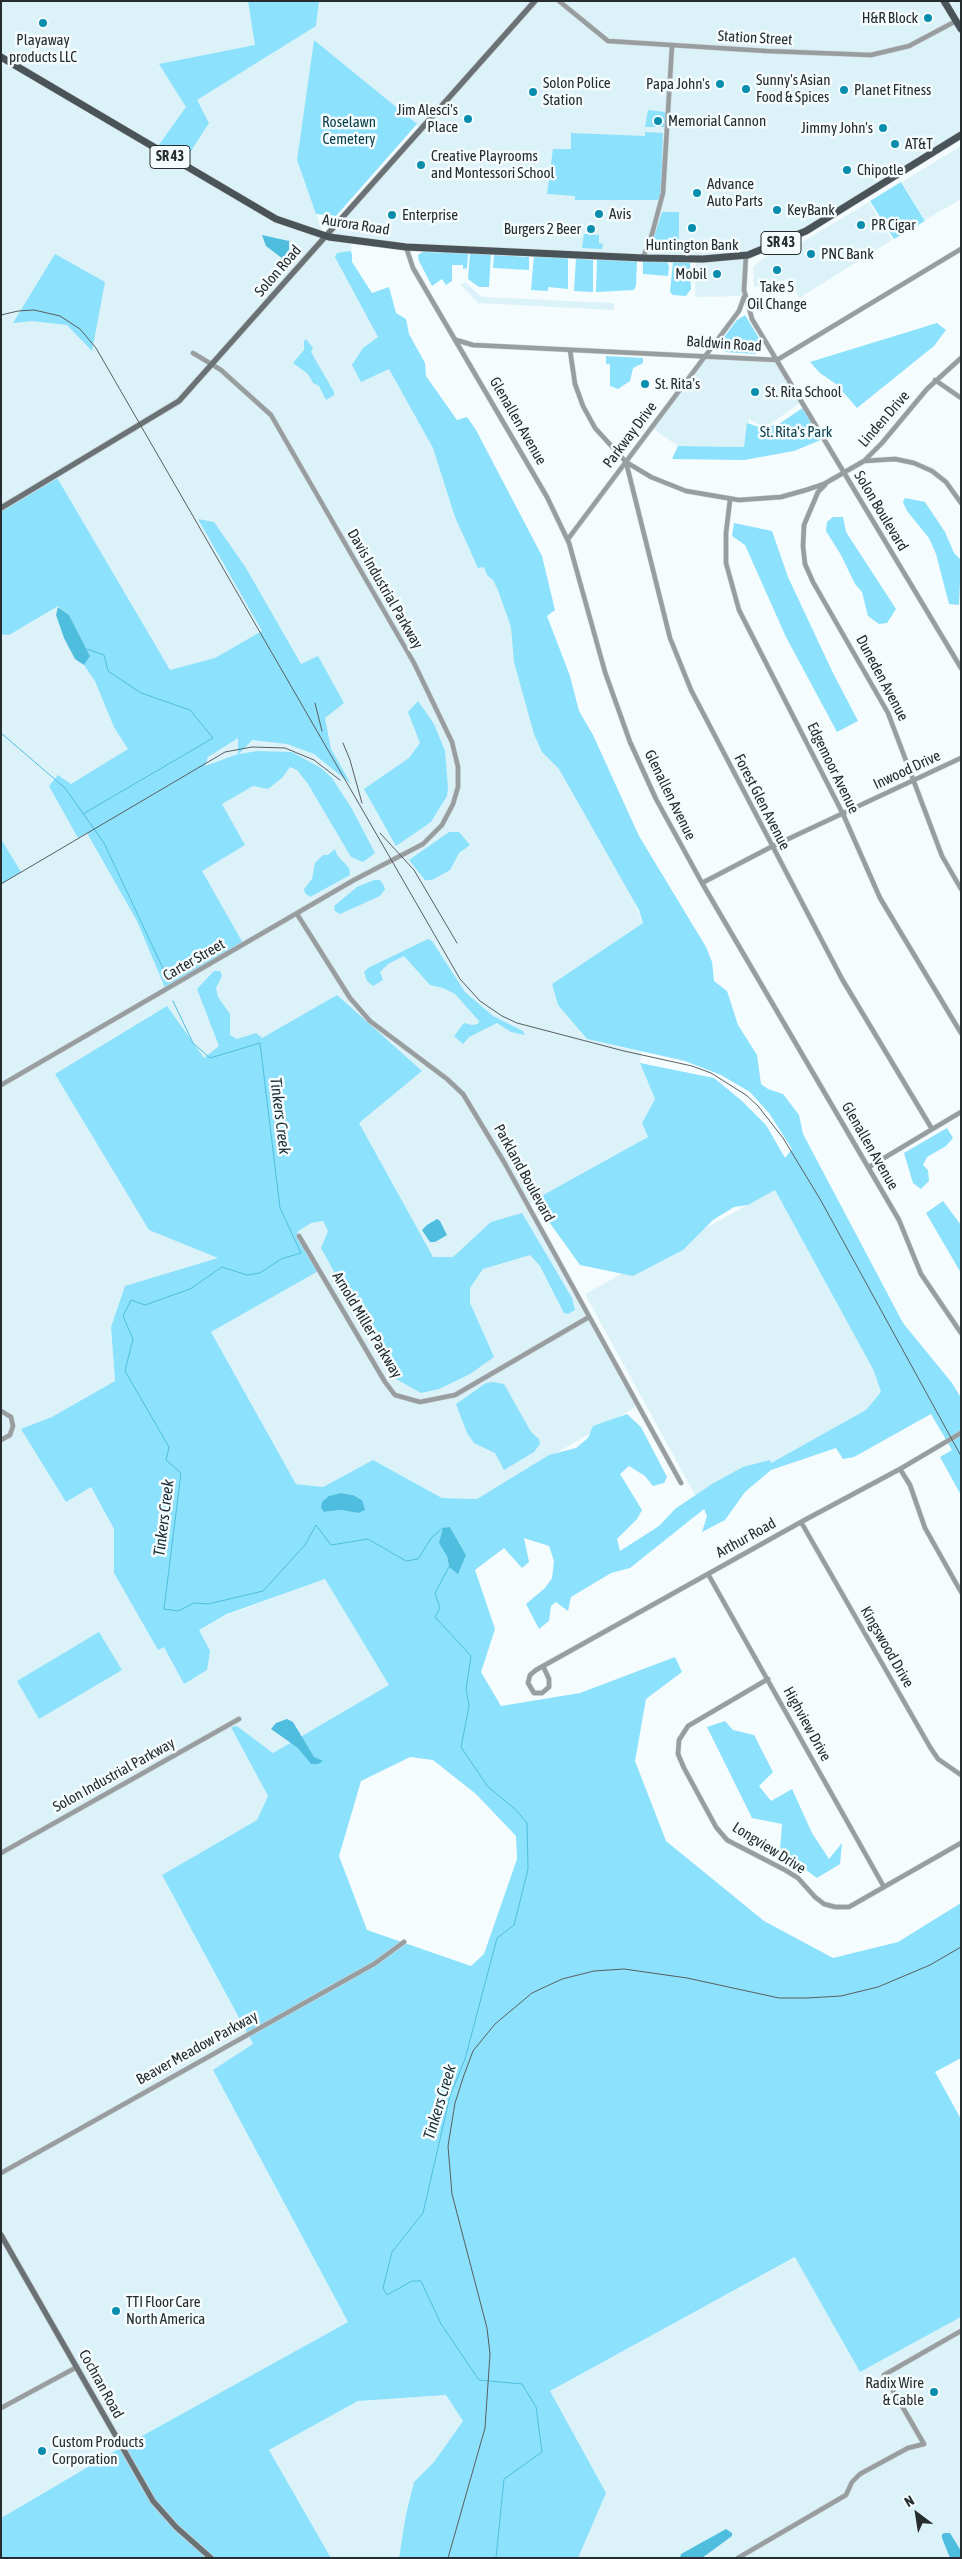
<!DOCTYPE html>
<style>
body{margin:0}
#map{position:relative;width:962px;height:2559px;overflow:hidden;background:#f4fcfe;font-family:"Asap Condensed",sans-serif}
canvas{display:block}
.frame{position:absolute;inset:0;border:2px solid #272c2e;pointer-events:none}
.north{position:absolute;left:892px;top:2489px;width:50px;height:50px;-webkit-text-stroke:4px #f4fcfe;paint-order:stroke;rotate:329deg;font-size:14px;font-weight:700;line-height:20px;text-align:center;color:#272c2e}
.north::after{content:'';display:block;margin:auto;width:18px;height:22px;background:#272c2e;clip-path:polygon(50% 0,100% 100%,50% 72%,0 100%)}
</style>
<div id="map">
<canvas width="962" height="2559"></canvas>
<div class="frame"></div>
<div class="north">N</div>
</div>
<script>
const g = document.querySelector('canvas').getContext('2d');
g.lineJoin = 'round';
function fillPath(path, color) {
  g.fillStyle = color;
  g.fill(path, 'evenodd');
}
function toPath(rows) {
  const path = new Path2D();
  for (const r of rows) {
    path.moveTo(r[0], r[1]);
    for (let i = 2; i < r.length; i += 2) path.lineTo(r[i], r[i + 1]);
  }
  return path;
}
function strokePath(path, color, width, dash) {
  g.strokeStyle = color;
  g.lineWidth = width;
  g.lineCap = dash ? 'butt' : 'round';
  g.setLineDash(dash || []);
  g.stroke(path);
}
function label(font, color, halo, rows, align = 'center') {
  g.font = font + ' "Asap Condensed",sans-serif';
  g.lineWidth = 5;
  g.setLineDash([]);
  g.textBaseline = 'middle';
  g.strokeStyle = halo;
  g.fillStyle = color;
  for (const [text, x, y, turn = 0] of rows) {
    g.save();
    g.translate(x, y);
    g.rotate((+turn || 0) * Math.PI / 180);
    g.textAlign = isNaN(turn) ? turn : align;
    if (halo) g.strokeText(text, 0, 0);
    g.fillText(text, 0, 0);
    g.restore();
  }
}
const built = toPath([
 [1,1,248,1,256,45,187,106,316,26,319,1,961,1,961,135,806,230,746,255,745,296,695,297,696,259,351,241,352,262,429,411,643,923,552,984,558,1005,587,1039,642,1052,640,1063,655,1099,642,1123,648,1137,528,1205,639,1405,477,1499,442,1498,373,1460,323,1487,296,1484,211,1332,319,1270,111,1327,115,1381,52,1418,114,1529,114,1573,158,1649,227,1615,325,1579,390,1685,273,1753,237,1726,232,1727,268,1796,257,1820,162,1875,253,2045,213,2070,348,2322,122,2447,1,2518],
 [314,40,421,129,324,235,297,160],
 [961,146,961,199,925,220,902,182],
 [869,202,892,240,799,298,790,279,754,287,753,267,763,258,797,245],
 [465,282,482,297,614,303,614,310,478,303,461,285],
 [704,358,775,363,801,402,772,423,761,426,749,419,745,447,678,446,652,428],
 [775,1190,889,1398,699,1502,585,1294],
 [796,2257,860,2372,961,2317,961,2558,578,2558,550,2391],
 [447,2395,463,2421,434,2462,414,2482,406,2514,399,2558,331,2558,269,2450,358,2401]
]);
const green = toPath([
 [248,1,319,1,316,26,197,100,209,123,182,165,156,149,186,107,159,64,255,45],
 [314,40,417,124,336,216,316,214,297,160],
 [648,110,665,112,665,127,645,127],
 [645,132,663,133,661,200,575,200,575,196,547,194,553,149,571,149,571,133,645,136],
 [901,182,925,221,894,239,870,201],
 [662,212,679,212,679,244,689,244,691,250,687,253,659,252,654,250,652,243],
 [584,234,599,235,599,243,603,244,602,249,582,248],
 [350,251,352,254,352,262,372,293,389,287,396,313,406,319,409,334,425,363,426,376,457,420,467,417,476,430,542,556,555,610,547,616,570,676,579,711,593,735,639,836,706,947,712,962,714,981,727,991,738,1025,757,1055,761,1084,768,1089,783,1094,799,1115,803,1134,903,1323,952,1383,961,1398,961,1495,940,1457,952,1450,931,1414,854,1457,843,1459,836,1448,771,1470,745,1492,725,1520,702,1532,707,1516,704,1509,630,1568,611,1573,571,1597,568,1611,556,1602,551,1606,549,1621,539,1629,526,1604,545,1588,552,1578,554,1561,549,1546,524,1538,529,1562,522,1568,504,1548,475,1570,495,1629,481,1672,501,1706,580,1693,675,1657,682,1672,646,1699,635,1761,666,1841,764,1921,833,1958,898,1942,961,1903,961,2058,935,2072,961,2119,961,2317,860,2372,795,2257,550,2391,606,2493,578,2558,399,2558,406,2514,414,2482,434,2462,463,2421,446,2395,358,2401,269,2450,331,2558,1,2558,1,2518,122,2447,348,2322,213,2070,253,2044,162,1875,257,1820,268,1796,231,1727,237,1726,273,1753,389,1685,325,1579,227,1614,199,1630,210,1651,207,1670,184,1684,164,1647,158,1650,114,1573,114,1529,91,1487,66,1502,21,1429,52,1417,115,1381,111,1327,125,1286,218,1258,149,1230,55,1074,167,1006,204,1058,219,1046,197,989,214,971,220,971,222,976,216,988,218,997,230,1014,230,1035,237,1039,256,1033,262,1038,337,995,422,1071,359,1123,433,1257,453,1257,491,1222,522,1213,572,1298,575,1310,568,1314,564,1313,540,1266,530,1255,483,1269,470,1288,470,1303,494,1357,470,1374,439,1389,421,1393,396,1379,387,1368,321,1248,328,1231,323,1221,311,1223,297,1232,320,1270,211,1332,296,1484,323,1487,373,1460,442,1498,477,1499,549,1455,576,1448,588,1438,593,1426,627,1414,641,1427,667,1477,664,1483,653,1486,645,1476,629,1466,620,1474,642,1510,637,1519,617,1539,620,1551,659,1526,675,1509,712,1484,743,1467,770,1460,771,1463,866,1410,881,1392,874,1371,775,1190,748,1205,734,1207,713,1220,683,1250,633,1276,580,1265,542,1212,538,1198,648,1137,642,1123,655,1099,640,1063,714,1078,742,1101,766,1125,785,1158,792,1149,769,1113,750,1092,721,1075,685,1061,587,1039,558,1005,552,984,643,923,639,910,559,769,542,752,534,734,514,662,511,627,498,590,493,580,487,575,484,567,478,568,455,517,433,448,389,369,361,382,352,365,363,348,378,337,335,257,337,253],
 [341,1493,353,1495,362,1500,358,1513,340,1510,324,1512],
 [450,1527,466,1555,449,1567,447,1556],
 [410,1757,433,1760,476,1794,516,1836,517,1859,484,1954,471,1966,367,1930,339,1856,361,1781],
 [423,252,468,253,467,268,463,269,463,265,452,265,452,281,446,285,442,279,432,286,419,261,418,255],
 [470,253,491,254,489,287,479,287,468,279],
 [55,254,105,282,92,351,67,325,32,321,13,323],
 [494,255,529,257,529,270,493,268],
 [534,255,568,257,568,289,548,287,548,291,531,290],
 [576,258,593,260,593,292,574,291],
 [597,259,637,260,636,285,634,290,596,292],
 [643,261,667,262,669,266,668,276,643,274],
 [673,262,690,263,691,289,686,296,673,295,670,292],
 [745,315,762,343,760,350,755,354,725,352,721,341,737,320],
 [937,323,946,330,934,346,857,408,836,384,820,373,810,362],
 [306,339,313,348,311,352,334,392,334,395,326,400,319,386,313,383,308,374,293,363,304,350,304,341],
 [606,356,643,358,643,363,633,368,630,381,618,389,610,386,610,364,606,364],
 [804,407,823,439,794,451,744,460,672,459,678,446,744,447,747,423,762,428,779,424],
 [56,476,170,670,215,658,262,631,198,519,214,522,246,568,301,664,318,656,344,703,325,718,331,749,351,784,314,754,287,744,252,740,239,754,258,751,292,752,321,768,332,778,352,809,375,853,363,862,351,857,308,784,297,770,290,767,282,778,268,789,253,786,222,804,245,845,202,871,244,945,166,990,137,921,87,833,78,838,49,786,58,775,71,784,128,749,114,727,95,681,84,665,90,656,69,615,58,606,9,635,1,634,1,508],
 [238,738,238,754,205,766,208,757],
 [905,498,925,502,945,532,954,553,961,560,959,605,949,604,936,554,929,538,907,511,903,502],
 [833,517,843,517,846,532,896,609,887,623,879,624,868,616,862,592,855,584,841,555,826,531,827,522],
 [734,523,772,531,788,577,832,671,858,721,837,732,786,637,745,545,732,536],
 [418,701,434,724,445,751,448,787,447,796,431,822,396,846,364,789,409,758,420,743,408,712],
 [449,832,459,832,470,845,459,853,450,870,432,880,425,880,409,860],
 [1,839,21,872,1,884],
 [335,849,337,855,349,868,350,875,310,897,305,893,304,889,312,879,315,863,323,855,328,855],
 [374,880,380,880,384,886,385,889,380,896,340,914,335,911,334,906,357,887],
 [428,939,432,941,465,992,493,1016,523,1031,525,1035,511,1032,497,1023,469,1037,463,1044,454,1036,464,1023,472,1025,478,1024,479,1021,455,994,443,988,430,985,404,956,388,964,380,972,383,980,373,986,367,981,364,972,368,968],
 [947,1128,953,1138,946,1146,927,1157,923,1165,928,1170,929,1181,921,1189,913,1183,904,1153],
 [943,1201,961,1225,961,1273,926,1213],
 [493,1382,504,1384,531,1432,539,1439,540,1444,534,1452,504,1470,495,1453,474,1443,467,1433,456,1404,486,1383],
 [99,1632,122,1670,39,1719,17,1681],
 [725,1721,733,1730,754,1735,773,1772,759,1786,771,1801,792,1789,812,1833,829,1859,842,1843,840,1864,817,1878,780,1851,782,1824,752,1818,707,1727]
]);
const water = toPath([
 [262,235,289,241,289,250,285,258,283,259,266,246],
 [58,607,69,615,90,656,84,665,75,659,64,638,56,615],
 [437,1219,440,1221,447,1235,435,1242,430,1242,422,1230,427,1225],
 [341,1493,353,1495,362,1500,365,1510,358,1513,340,1510,324,1512,321,1508,322,1502,329,1496],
 [450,1527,466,1555,458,1574,449,1567,447,1556,439,1543,443,1528],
 [287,1719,293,1722,314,1757,323,1761,318,1764,311,1764,298,1748,271,1729,276,1723],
 [726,2529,732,2533,732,2536,702,2558,680,2558,681,2554],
 [945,2533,950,2533,961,2551,961,2558,950,2558,942,2538,942,2534]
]);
const stream = toPath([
 [1,733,65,788,104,843,168,979],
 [83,814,213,738,190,710,141,693,108,671,104,655,87,649],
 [173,1001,193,1043,210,1058,260,1043,280,1208,301,1253,281,1259,260,1273,247,1275,222,1267,190,1289,145,1305,131,1300,123,1316,133,1339,125,1371,169,1447,166,1460,181,1473,164,1609,178,1611,194,1603,208,1604,263,1591,305,1545,316,1525,331,1545,368,1539,406,1561,418,1559,432,1537,443,1528],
 [449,1567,435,1593,440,1608,435,1617,471,1656,466,1689,469,1706,461,1747,488,1787,514,1808,527,1823,528,1869,514,1925,497,1938,465,2059,450,2096,423,2213,392,2252,383,2288,387,2295,412,2281,421,2281,441,2324,479,2380,522,2384,536,2407,542,2452,504,2479,496,2558]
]);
const street = toPath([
 [559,1,608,41,766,51,871,55,909,46,956,21],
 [406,247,413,268,547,497,569,543,605,672,630,742,656,799,702,883,899,1220,921,1274,961,1333],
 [746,255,744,290,752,319,961,668],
 [643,258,652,234,663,193,672,46],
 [456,340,473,345,777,360,961,249],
 [570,350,575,384,583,406,595,428,626,462,651,477,686,491,739,500,781,497,806,490,824,484,864,461,882,443,927,389,961,358],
 [935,380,961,398],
 [864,461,895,459,914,463,932,471,946,482,961,503],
 [626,462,670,638,691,690,842,979,932,1129],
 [825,485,818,492,804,525,803,546,805,564,813,582,888,713,942,856,961,889],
 [730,500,726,533,726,563,739,610,843,814,880,898,961,1033],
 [568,539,739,311,744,297],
 [702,883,771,847,961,758],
 [297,914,350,998,370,1021,447,1079,463,1094,504,1162,681,1483],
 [1,1085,354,880,423,844,442,825,453,804,458,787,458,767,452,742,414,663,271,415,221,370,193,353],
 [869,1167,961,1112],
 [299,1236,385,1382,395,1395,420,1402,455,1395,589,1317],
 [1,1411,11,1417,13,1426,10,1435,1,1440],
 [900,1469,910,1485,925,1528,961,1592],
 [801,1522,930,1747,938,1759,961,1775],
 [708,1574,884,1887],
 [543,1666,549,1679,549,1687,542,1693,534,1693,528,1683,530,1675,536,1670,801,1522,900,1469,961,1433],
 [768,1679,688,1726,679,1740,678,1754,684,1768,716,1827,727,1840,785,1870,798,1878,815,1897,824,1904,835,1907,849,1907,961,1843],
 [1,1853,239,1719],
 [1,2173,374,1964,404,1942],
 [1,2408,77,2367],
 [738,2558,846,2495,852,2482,860,2474,908,2448,924,2444,884,2375,961,2331]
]);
const secondary = toPath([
 [1,508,179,401,535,1],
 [1,2235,153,2501,176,2527,211,2558]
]);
const primary = toPath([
 [944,1,961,29],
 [1,57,276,219,329,237,406,247,643,258,703,259,748,255,806,231,961,135]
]);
const rail = toPath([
 [1,315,18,311,34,310,60,316,80,329,96,348,460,979,480,1001,502,1016,517,1023,624,1051,692,1066,711,1073,746,1095,758,1106,783,1138,820,1199,961,1456],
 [315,703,322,731],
 [343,743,350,760,362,803],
 [380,833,414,870,457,943],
 [1,884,225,752,252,747,285,748,314,760,340,780],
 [448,2558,485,2428,490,2354,487,2328,452,2194,448,2146,455,2103,464,2075,473,2051,495,2024,532,1993,562,1979,594,1971,624,1969,687,1978,779,1998,807,1998,841,1996,878,1987,930,1965,961,1947]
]);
const markers = [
 [928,18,5,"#088ead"],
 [43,23,5,"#088ead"],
 [720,84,5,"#088ead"],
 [746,89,5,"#088ead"],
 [844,90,5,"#088ead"],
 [533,92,5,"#088ead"],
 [468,119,5,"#088ead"],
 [658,121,5,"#088ead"],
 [883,128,5,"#088ead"],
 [895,144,5,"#088ead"],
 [421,165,5,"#088ead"],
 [847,170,5,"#088ead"],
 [697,193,5,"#088ead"],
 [777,210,5,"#088ead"],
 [599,214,5,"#088ead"],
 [392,215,5,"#088ead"],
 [861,225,5,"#088ead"],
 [692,228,5,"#088ead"],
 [591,229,5,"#088ead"],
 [811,254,5,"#088ead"],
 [777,270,5,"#088ead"],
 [717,274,5,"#088ead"],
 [645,384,5,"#088ead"],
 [755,392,5,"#088ead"],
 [116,2311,5,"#088ead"],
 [934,2392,5,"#088ead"],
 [42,2451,5,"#088ead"]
];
const shields = [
 [170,157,40],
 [781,243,40]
];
const shieldNames = [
 ["SR 43",170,157],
 ["SR 43",781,243]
];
const poiNames = [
 ["H&R Block",918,18,"right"],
 ["Playaway",43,40,"center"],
 ["products LLC",43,57,"center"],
 ["Sunny's Asian",756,80],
 ["Food & Spices",756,97],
 ["Solon Police",543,83],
 ["Station",543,100],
 ["Papa John's",710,84,"right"],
 ["Planet Fitness",854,90],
 ["Jim Alesci's",458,110,"right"],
 ["Place",458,127,"right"],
 ["Memorial Cannon",668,121],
 ["Jimmy John's",873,128,"right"],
 ["AT&T",905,144],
 ["Creative Playrooms",431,156],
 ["and Montessori School",431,173],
 ["Chipotle",857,170],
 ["Advance",707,184],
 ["Auto Parts",707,201],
 ["KeyBank",787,210],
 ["Avis",609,214],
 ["Enterprise",402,215],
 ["PR Cigar",871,225],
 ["Burgers 2 Beer",581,229,"right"],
 ["Huntington Bank",692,245,"center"],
 ["PNC Bank",821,254],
 ["Mobil",707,274,"right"],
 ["Take 5",777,287,"center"],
 ["Oil Change",777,304,"center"],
 ["St. Rita's",655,384],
 ["St. Rita School",765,392],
 ["TTI Floor Care",126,2302],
 ["North America",126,2319],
 ["Radix Wire",924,2383,"right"],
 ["& Cable",924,2400,"right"],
 ["Custom Products",52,2442],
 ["Corporation",52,2459]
];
const streetNames = [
 ["Station Street",755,38,3],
 ["Aurora Road",356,225,9],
 ["Solon Road",278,271,-49],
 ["Baldwin Road",724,344,4],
 ["Linden Drive",884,419,-49],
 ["Glenallen Avenue",518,421,60],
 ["Parkway Drive",630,435,-53],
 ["Solon Boulevard",881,511,59],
 ["Davis Industrial Parkway",385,589,60],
 ["Duneden Avenue",882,678,62],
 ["Edgemoor Avenue",833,768,64],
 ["Inwood Drive",907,770,-25],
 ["Glenallen Avenue",670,795,64],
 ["Forest Glen Avenue",762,802,63],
 ["Carter Street",194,960,-30],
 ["Glenallen Avenue",870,1146,60],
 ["Parkland Boulevard",524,1173,61],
 ["Arnold Miller Parkway",367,1325,59],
 ["Arthur Road",746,1538,-29],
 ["Kingswood Drive",887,1647,60],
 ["Highview Drive",807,1724,61],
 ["Solon Industrial Parkway",114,1775,-29],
 ["Longview Drive",769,1848,32],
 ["Beaver Meadow Parkway",197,2048,-29],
 ["Cochran Road",101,2384,61]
];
const parkNames = [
 ["Roselawn",349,122],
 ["Cemetery",349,139],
 ["St. Rita's Park",796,432]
];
const waterNames = [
 ["Tinkers Creek",280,1116,83],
 ["Tinkers Creek",164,1518,-83],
 ["Tinkers Creek",440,2102,-73]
];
fillPath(built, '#dcf2f9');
fillPath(green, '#8ce1fc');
fillPath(water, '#4fbede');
strokePath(stream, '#4fbede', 1);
strokePath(street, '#cfd7d9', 5.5);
strokePath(secondary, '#cfd7d9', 7);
strokePath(primary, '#cfd7d9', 8);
strokePath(street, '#989ea0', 4.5);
strokePath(secondary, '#6a7275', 5.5);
strokePath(primary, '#4a5357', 7);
strokePath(rail, '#585e60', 1);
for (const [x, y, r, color] of markers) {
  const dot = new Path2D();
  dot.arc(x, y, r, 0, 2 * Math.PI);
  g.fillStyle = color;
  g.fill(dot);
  strokePath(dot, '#f4fcfe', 2);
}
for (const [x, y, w] of shields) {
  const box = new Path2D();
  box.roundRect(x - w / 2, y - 11.5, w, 23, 4);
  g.fillStyle = '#f4fcfe';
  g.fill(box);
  strokePath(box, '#272c2e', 1);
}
label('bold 14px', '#272c2e', null, shieldNames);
label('15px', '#272c2e', '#f4fcfe', poiNames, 'left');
label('15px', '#272c2e', '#f4fcfe', streetNames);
label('15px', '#0d404d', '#f4fcfe', parkNames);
label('italic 16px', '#1b2e35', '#f4fcfe', waterNames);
</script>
